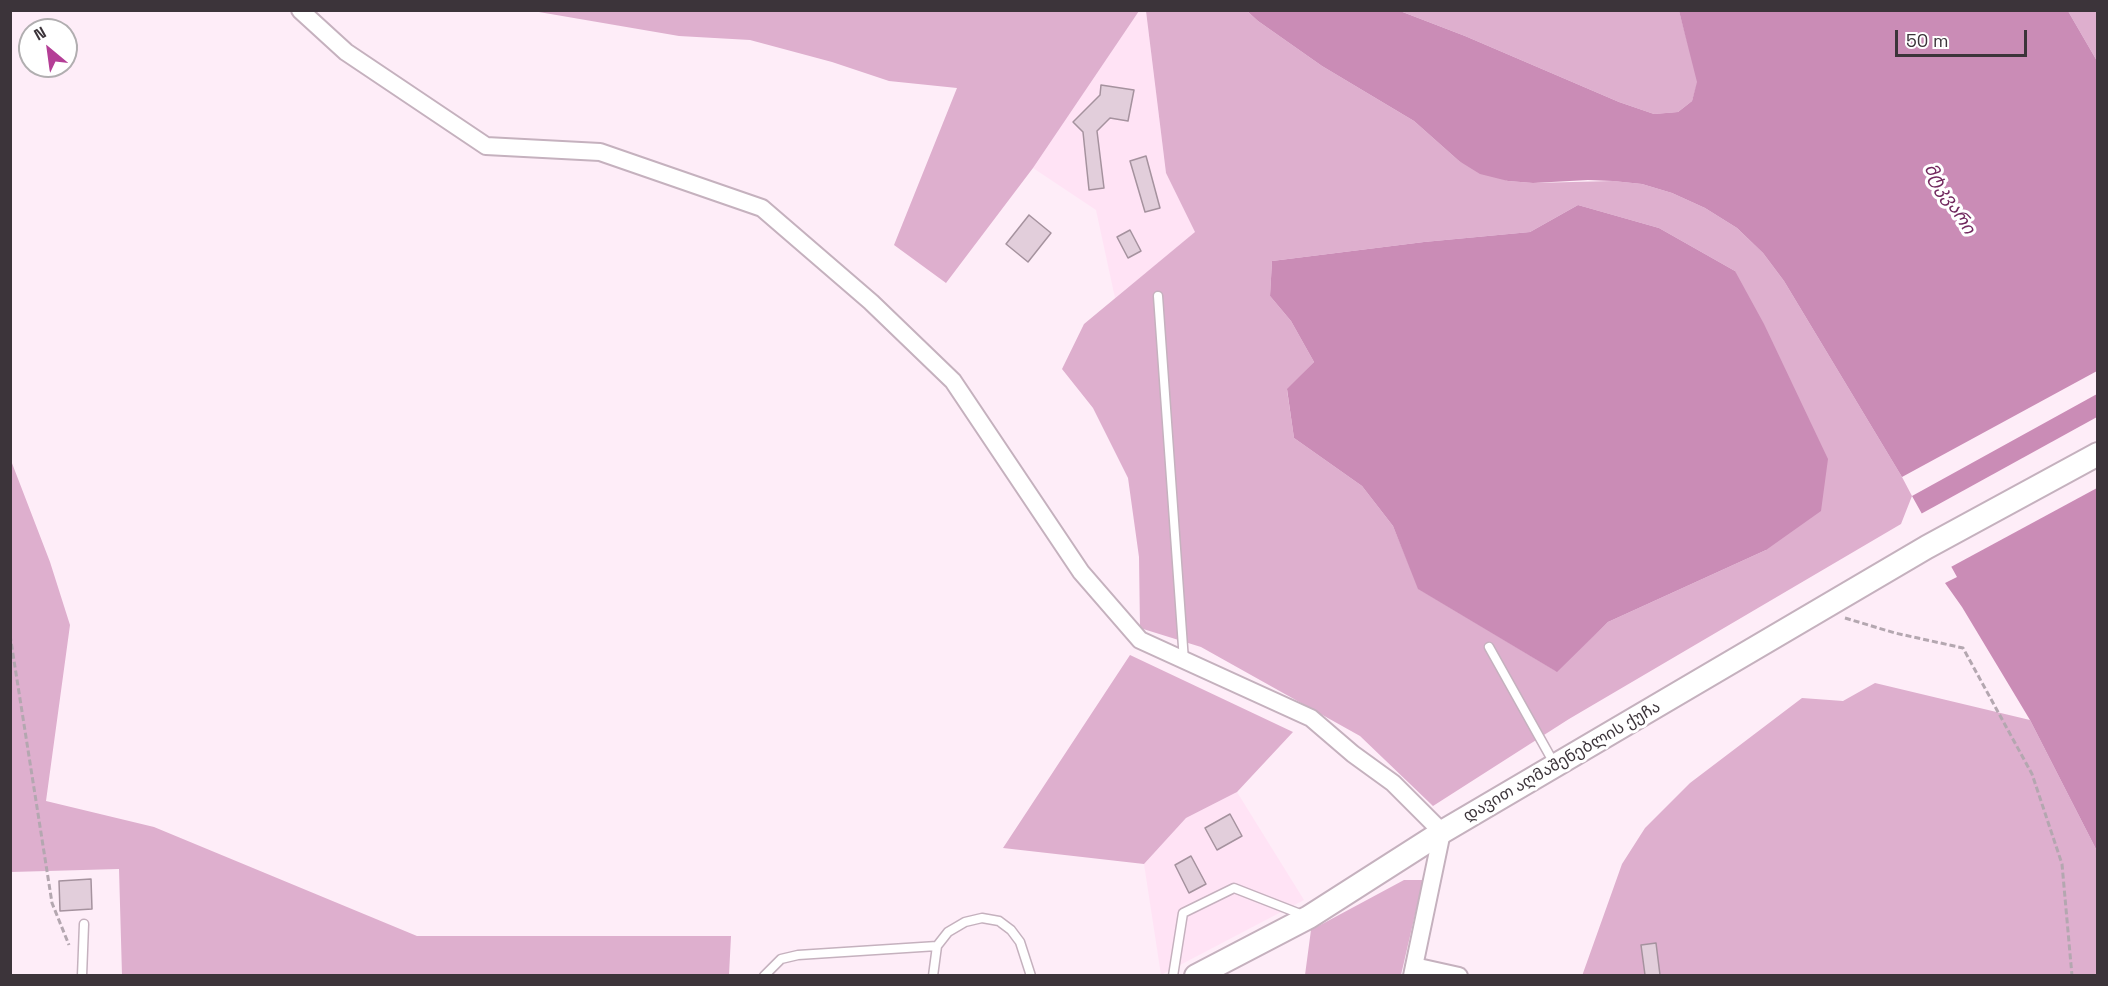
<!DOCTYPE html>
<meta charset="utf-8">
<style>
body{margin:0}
#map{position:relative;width:2108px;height:986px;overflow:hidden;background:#feedf8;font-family:"Space Grotesk",sans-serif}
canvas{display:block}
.frame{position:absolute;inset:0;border:12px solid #3c343a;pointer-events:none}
.north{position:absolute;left:18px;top:18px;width:60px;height:60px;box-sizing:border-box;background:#fff;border:2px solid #b1aeb0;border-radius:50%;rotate:331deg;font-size:16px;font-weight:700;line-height:24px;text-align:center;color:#3c343a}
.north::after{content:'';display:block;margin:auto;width:21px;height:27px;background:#b43e96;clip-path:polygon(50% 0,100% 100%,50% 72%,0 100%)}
.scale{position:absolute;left:1895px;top:30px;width:132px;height:27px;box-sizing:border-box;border:3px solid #3c343a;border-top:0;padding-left:8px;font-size:18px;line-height:21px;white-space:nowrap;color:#3c343a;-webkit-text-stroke:4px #fff;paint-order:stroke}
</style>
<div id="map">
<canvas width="2108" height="986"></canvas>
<div class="frame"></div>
<div class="north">N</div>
<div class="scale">50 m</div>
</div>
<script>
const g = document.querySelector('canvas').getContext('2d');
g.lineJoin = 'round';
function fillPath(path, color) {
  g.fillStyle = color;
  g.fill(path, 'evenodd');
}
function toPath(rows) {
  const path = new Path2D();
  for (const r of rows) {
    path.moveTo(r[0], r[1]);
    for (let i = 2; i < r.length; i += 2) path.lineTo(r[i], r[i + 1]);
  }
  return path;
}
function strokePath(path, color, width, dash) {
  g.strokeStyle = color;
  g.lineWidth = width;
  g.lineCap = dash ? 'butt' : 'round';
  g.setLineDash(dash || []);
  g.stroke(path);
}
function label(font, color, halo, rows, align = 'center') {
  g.font = font + ' "Space Grotesk","Noto Sans Georgian",sans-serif';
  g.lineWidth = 6;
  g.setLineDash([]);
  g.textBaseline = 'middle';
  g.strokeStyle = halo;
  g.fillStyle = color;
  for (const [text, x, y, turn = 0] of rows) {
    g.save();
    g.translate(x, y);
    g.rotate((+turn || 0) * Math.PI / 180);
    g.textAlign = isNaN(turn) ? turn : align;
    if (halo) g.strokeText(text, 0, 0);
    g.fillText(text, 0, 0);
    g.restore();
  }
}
const built = toPath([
 [1139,11,1146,11,1166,173,1196,232,1115,298,1096,210,1033,168],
 [1237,792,1304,900,1161,975,1144,864,1186,818]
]);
const green = toPath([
 [533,11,1139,10,1139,11,1033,168,946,283,894,245,957,88,889,81,832,62,750,40,679,36],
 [1146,11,1247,11,1258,21,1322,66,1414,121,1459,161,1508,181,1533,183,1613,181,1642,184,1672,193,1705,208,1737,228,1763,253,1784,281,1902,477,1912,496,1901,524,1569,719,1433,806,1360,736,1201,647,1140,628,1139,557,1128,478,1093,408,1062,369,1084,324,1195,232,1166,173],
 [1578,205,1659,228,1735,271,1766,550,1608,622,1556,671,1419,589,1393,526,1362,486,1294,438,1287,390,1314,362,1291,321,1270,296,1272,261,1424,242,1530,232],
 [1400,11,1679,11,1698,81,1692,101,1678,112,1654,114,1619,102,1465,36],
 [2068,11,2097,11,2097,61],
 [10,458,50,562,70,625,46,801,154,827,417,936,731,936,729,975,122,975,119,869,11,872],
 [1130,655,1293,732,1237,792,1186,818,1144,864,1003,848],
 [1875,683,2030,720,2097,851,2097,975,1582,976,1622,864,1645,828,1690,783,1802,698,1843,701],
 [1404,880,1423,880,1401,975,1305,975,1311,930]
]);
const water = toPath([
 [1247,11,1400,11,1465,36,1619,102,1654,114,1678,112,1692,101,1697,82,1679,11,2068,11,2097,61,2097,371,1902,477,1784,281,1763,253,1737,228,1705,208,1672,193,1642,184,1613,181,1588,180,1533,183,1508,181,1480,174,1459,161,1414,121,1322,66,1258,21],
 [1578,205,1659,228,1735,271,1764,324,1828,459,1821,511,1766,550,1608,622,1557,672,1418,589,1393,526,1362,486,1294,438,1287,389,1314,362,1291,321,1270,296,1272,261,1424,242,1530,232],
 [2097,394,2097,851,2030,720,1962,607,1945,583,1957,577,1912,496]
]);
const pier = toPath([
 [2097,417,2097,488,1949,568,1919,515]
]);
const building = toPath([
 [1101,85,1134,90,1128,121,1110,118,1097,131,1104,188,1089,190,1083,132,1073,122,1100,95,1101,85],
 [1146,156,1160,208,1145,212,1130,161,1146,156],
 [1029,215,1051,233,1028,262,1006,244,1029,215],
 [1130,230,1141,251,1128,258,1117,237,1130,230],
 [1230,814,1242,836,1217,850,1205,828,1230,814],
 [1191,856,1206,884,1189,893,1175,865,1191,856],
 [91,879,92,909,60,911,59,881,91,879],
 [1656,943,1660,975,1645,975,1641,945,1656,943]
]);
const path = toPath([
 [1845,618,1895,633,1963,648,2032,774,2062,864,2072,976],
 [10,635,52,903,69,945]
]);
const service = toPath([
 [1158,296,1184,661],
 [1489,647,1555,765],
 [82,976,84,924],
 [764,976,781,959,798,955,937,946],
 [933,976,937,946,948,932,965,922,982,918,999,921,1011,930,1020,942,1031,976],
 [1173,976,1183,913,1234,888,1303,915]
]);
const minor = toPath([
 [300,10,346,52,486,146,600,152,762,208,871,302,953,381,1081,572,1140,640,1311,718,1353,754,1393,783,1442,832,1412,976],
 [1414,966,1459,976]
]);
const secondary = toPath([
 [1196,976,1309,917,1442,832,1927,547,2098,454]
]);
const streetNames = [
 ["დავით აღმაშენებლის ქუჩა",1562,762,-30]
];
const waterNames = [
 ["მტკვარი",1949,199,58]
];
fillPath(built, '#ffe3f5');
fillPath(green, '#deafce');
fillPath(water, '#ca8cb6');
fillPath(pier, '#feedf8');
fillPath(building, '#e2cedb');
strokePath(building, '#a5929e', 1.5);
strokePath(service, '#c5b1be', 11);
strokePath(minor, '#c5b1be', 20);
strokePath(secondary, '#c5b1be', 26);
strokePath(path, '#b4a7b0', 3, [6, 3]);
strokePath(service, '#fff', 8);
strokePath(minor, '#fff', 16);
strokePath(secondary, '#fff', 22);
label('16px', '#3c343a', '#fff', streetNames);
label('italic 18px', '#71285e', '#fff', waterNames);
</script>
